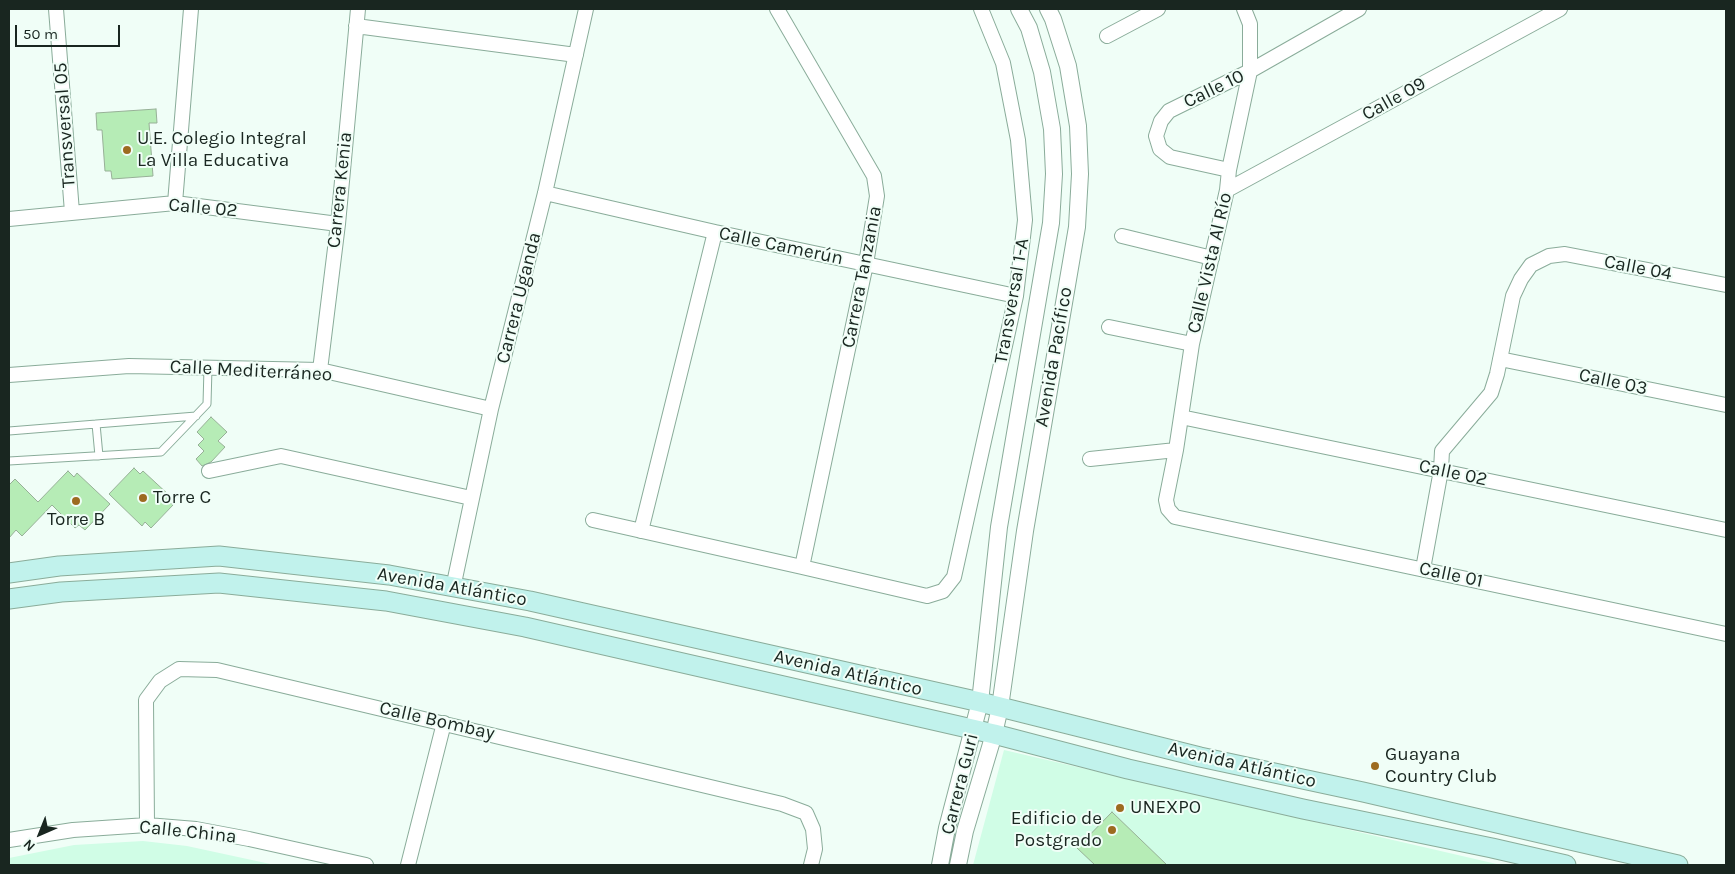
<!DOCTYPE html>
<meta charset="utf-8">
<style>
body{margin:0}
#map{position:relative;width:1735px;height:874px;overflow:hidden;background:#f0fef7;font-family:Karla,sans-serif}
canvas{display:block}
.frame{position:absolute;inset:0;border:10px solid #192620;pointer-events:none}
.north{position:absolute;left:15px;top:809px;width:50px;height:50px;-webkit-text-stroke:4px #f0fef7;paint-order:stroke;rotate:224deg;font-size:14px;font-weight:700;line-height:20px;text-align:center;color:#192620}
.north::after{content:'';display:block;margin:auto;width:18px;height:22px;background:#192620;clip-path:polygon(50% 0,100% 100%,50% 72%,0 100%)}
.scale{position:absolute;left:15px;top:25px;width:105px;height:22px;box-sizing:border-box;border:2px solid #192620;border-top:0;padding-left:6px;font-size:15px;line-height:18px;white-space:nowrap;color:#192620;-webkit-text-stroke:4px #f0fef7;paint-order:stroke}
</style>
<div id="map">
<canvas width="1735" height="874"></canvas>
<div class="frame"></div>
<div class="north">N</div>
<div class="scale">50 m</div>
</div>
<script>
const g = document.querySelector('canvas').getContext('2d');
g.lineJoin = 'round';
function fillPath(path, color) {
  g.fillStyle = color;
  g.fill(path, 'evenodd');
}
function toPath(rows) {
  const path = new Path2D();
  for (const r of rows) {
    path.moveTo(r[0], r[1]);
    for (let i = 2; i < r.length; i += 2) path.lineTo(r[i], r[i + 1]);
  }
  return path;
}
function strokePath(path, color, width, dash) {
  g.strokeStyle = color;
  g.lineWidth = width;
  g.lineCap = dash ? 'butt' : 'round';
  g.setLineDash(dash || []);
  g.stroke(path);
}
function label(font, color, halo, rows, align = 'center') {
  g.font = font + ' Karla,sans-serif';
  g.lineWidth = 4;
  g.setLineDash([]);
  g.textBaseline = 'middle';
  g.strokeStyle = halo;
  g.fillStyle = color;
  for (const [text, x, y, turn = 0] of rows) {
    g.save();
    g.translate(x, y);
    g.rotate((+turn || 0) * Math.PI / 180);
    g.textAlign = isNaN(turn) ? turn : align;
    if (halo) g.strokeText(text, 0, 0);
    g.fillText(text, 0, 0);
    g.restore();
  }
}
const built = toPath([
 [1004,750,1501,865,973,865],
 [143,841,187,846,275,865,9,865,9,858,74,845]
]);
const building = toPath([
 [156,109,157,123,149,123,153,176,112,179,111,171,105,171,102,130,97,130,96,113,156,109],
 [211,417,227,432,218,441,225,447,211,462,202,466,196,459,204,451,198,445,204,439,197,432,211,417],
 [134,468,140,474,143,471,170,496,167,500,173,505,151,528,145,522,142,526,109,494,134,468],
 [68,471,74,477,77,473,110,504,85,530,79,525,75,528,52,505,22,536,16,530,9,538,9,485,15,479,38,502,68,471],
 [1112,812,1167,865,1095,865,1077,848,1112,812]
]);
const service = toPath([
 [96,424,99,456],
 [9,431,196,416],
 [9,461,161,452,207,404,208,368]
]);
const minor = toPath([
 [56,9,72,212],
 [777,9,874,176,877,196,866,264,802,567],
 [1244,9,1250,24,1250,71,1229,170,1227,190,1192,344,1176,450,1166,500,1168,509,1175,517,1726,634],
 [356,26,576,55],
 [1107,36,1158,9],
 [1229,170,1170,157,1160,149,1156,136,1161,121,1169,111,1250,71,1359,9],
 [1227,190,1560,9],
 [545,193,715,232,1016,296],
 [175,203,191,9],
 [9,219,175,203,338,224],
 [1122,236,1212,258],
 [1109,327,1192,344],
 [1500,359,1726,405],
 [320,370,338,224,358,9],
 [9,375,129,366,320,370,491,409],
 [1181,417,1726,530],
 [1090,459,1176,450],
 [209,471,281,456,471,498],
 [593,520,802,567,927,596,943,591,954,577,1016,296,1025,220,1018,140,1003,63,981,9],
 [641,531,715,232],
 [1423,569,1441,470,1442,451,1491,393,1497,374,1513,296,1521,279,1531,265,1549,256,1565,254,1726,285],
 [453,588,491,409,545,193,586,9],
 [147,825,146,700,160,681,179,669,217,670,782,804,806,813,813,829,815,849,811,865],
 [9,840,73,830,147,825,196,829,249,839,366,865],
 [408,865,444,723]
]);
const tertiary = toPath([
 [940,865,947,828,980,702,999,527,1051,223,1054,174,1052,129,1042,72,1029,28,1019,9],
 [958,865,965,831,994,734,1000,707,1025,531,1077,227,1080,174,1078,126,1068,66,1053,19,1048,9]
]);
const secondary = toPath([
 [9,573,59,566,219,556,389,575,530,601,980,702,1200,757,1363,792,1678,865],
 [9,599,61,592,219,583,386,601,525,627,994,734,1128,769,1303,809,1492,848,1566,865]
]);
const markers = [
 [127,150,5,"#9d6b20"],
 [143,498,5,"#9d6b20"],
 [76,501,5,"#9d6b20"],
 [1375,766,5,"#9d6b20"],
 [1120,808,5,"#9d6b20"],
 [1112,830,5,"#9d6b20"]
];
const streetNames = [
 ["Calle 10",1214,89,-26],
 ["Calle 09",1394,99,-29],
 ["Transversal 05",65,125,-94],
 ["Carrera Kenia",340,190,-84],
 ["Calle 02",203,208,5],
 ["Calle Camerún",781,246,12],
 ["Calle Vista Al Río",1210,263,-77],
 ["Calle 04",1638,268,11],
 ["Carrera Tanzania",862,277,-79],
 ["Carrera Uganda",519,298,-76],
 ["Transversal 1-A",1012,301,-80],
 ["Avenida Pacífico",1054,357,-80],
 ["Calle Mediterráneo",251,371,3],
 ["Calle 03",1613,382,12],
 ["Calle 02",1453,473,12],
 ["Calle 01",1451,575,12],
 ["Avenida Atlántico",452,587,10],
 ["Avenida Atlántico",848,673,13],
 ["Calle Bombay",437,721,13],
 ["Avenida Atlántico",1242,765,13],
 ["Carrera Guri",960,784,-76],
 ["Calle China",188,832,6]
];
const poiNames = [
 ["U.E. Colegio Integral",137,139],
 ["La Villa Educativa",137,161],
 ["Torre C",153,498],
 ["Torre B",76,520,"center"],
 ["Guayana",1385,755],
 ["Country Club",1385,777],
 ["UNEXPO",1130,808],
 ["Edificio de",1102,819,"right"],
 ["Postgrado",1102,841,"right"]
];
fillPath(built, '#d0fde6');
fillPath(building, '#b6ecb6');
strokePath(building, '#97b097', 1);
strokePath(service, '#8aac9a', 9);
strokePath(minor, '#8aac9a', 16);
strokePath(tertiary, '#8aac9a', 18);
strokePath(secondary, '#8aac9a', 21);
strokePath(service, '#fff', 7);
strokePath(minor, '#fff', 14);
strokePath(tertiary, '#fff', 16);
strokePath(secondary, '#c1f2ec', 19);
for (const [x, y, r, color] of markers) {
  const dot = new Path2D();
  dot.arc(x, y, r, 0, 2 * Math.PI);
  g.fillStyle = color;
  g.fill(dot);
  strokePath(dot, '#f0fef7', 2);
}
label('19px', '#192620', '#f0fef7', streetNames);
label('19px', '#192620', '#f0fef7', poiNames, 'left');
</script>
